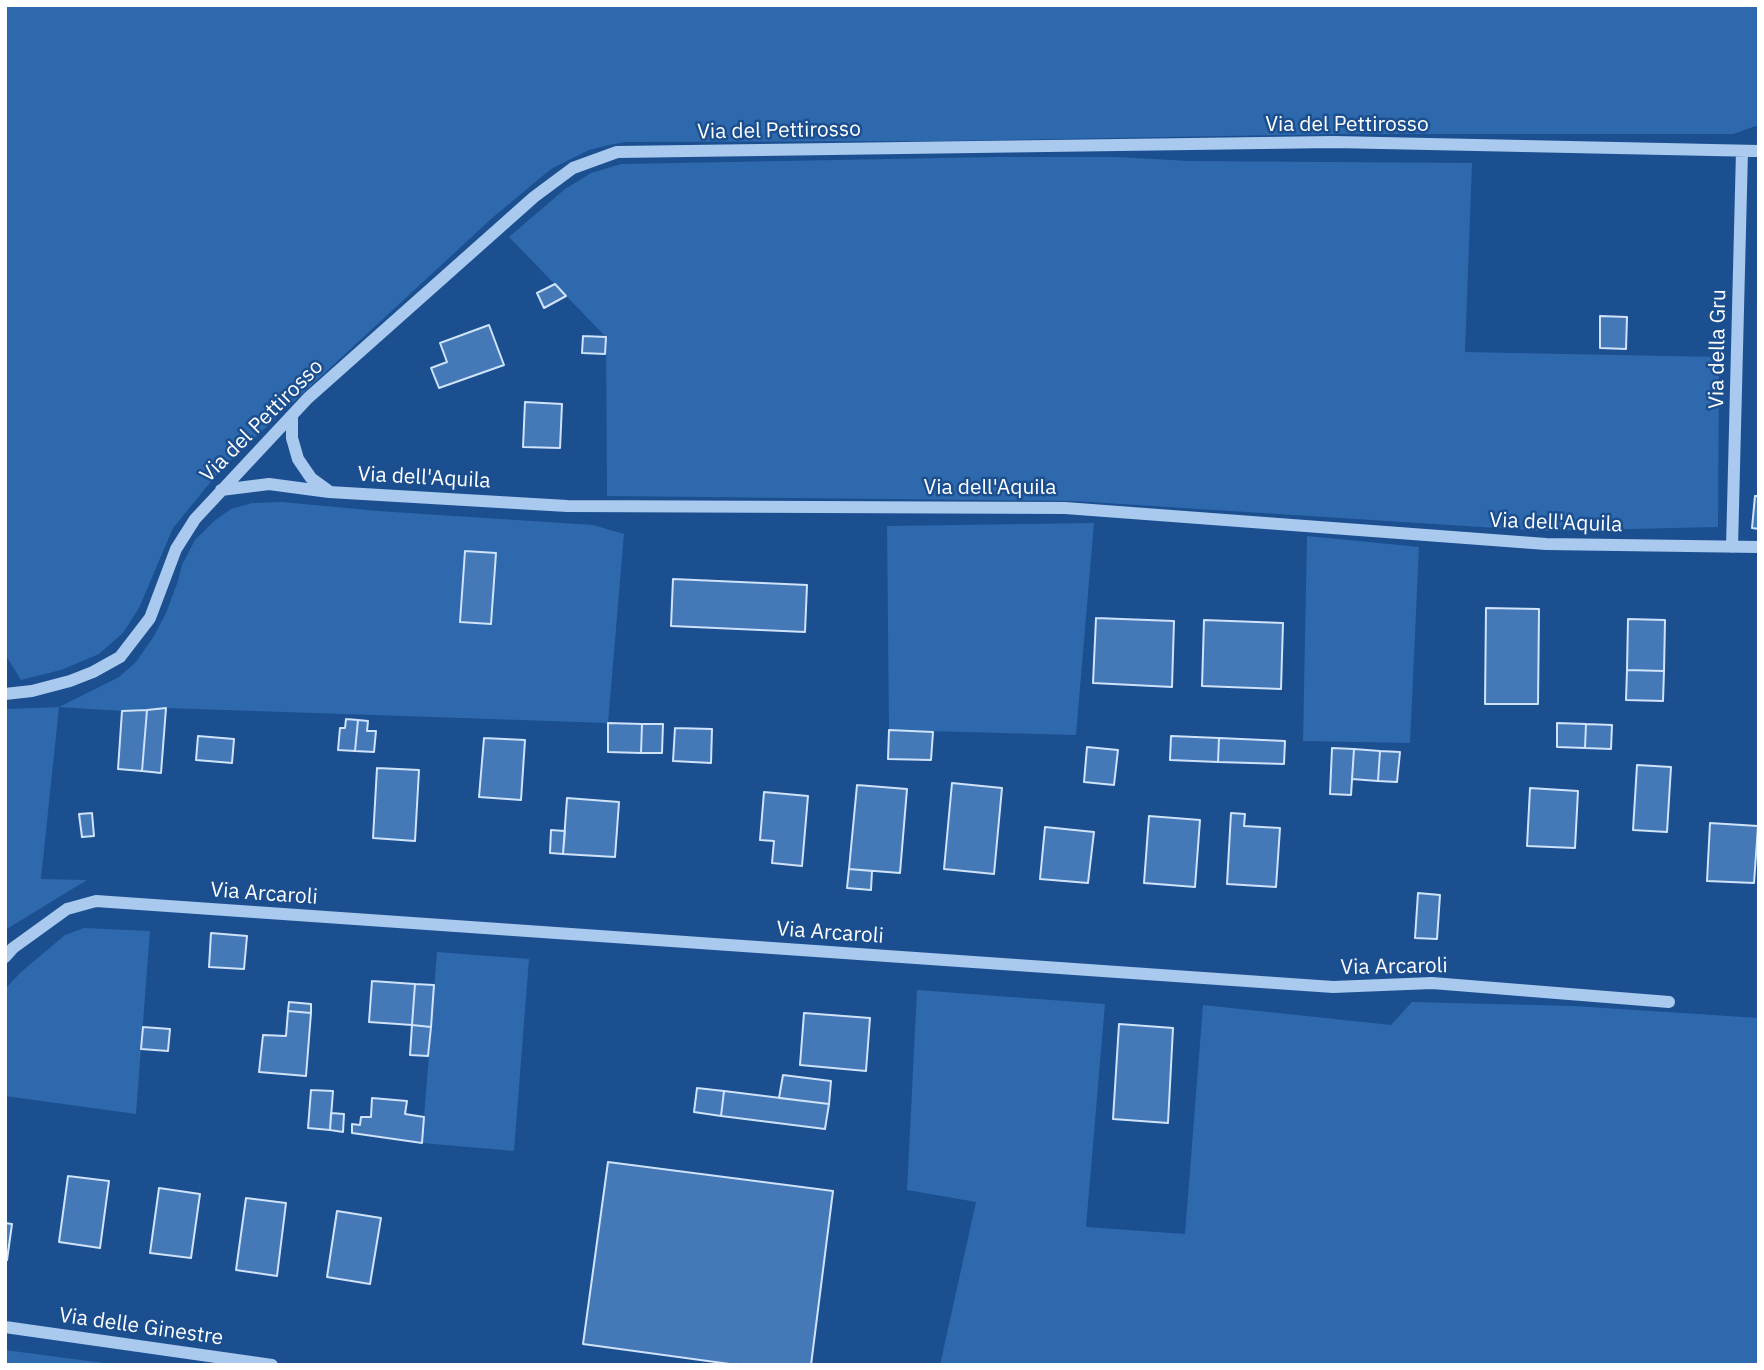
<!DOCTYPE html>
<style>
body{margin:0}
#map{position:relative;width:1764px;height:1370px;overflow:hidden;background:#1b4f8f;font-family:"IBM Plex Sans",sans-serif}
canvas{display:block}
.frame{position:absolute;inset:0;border:7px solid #fff;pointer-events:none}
</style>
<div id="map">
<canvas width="1764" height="1370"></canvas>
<div class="frame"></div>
</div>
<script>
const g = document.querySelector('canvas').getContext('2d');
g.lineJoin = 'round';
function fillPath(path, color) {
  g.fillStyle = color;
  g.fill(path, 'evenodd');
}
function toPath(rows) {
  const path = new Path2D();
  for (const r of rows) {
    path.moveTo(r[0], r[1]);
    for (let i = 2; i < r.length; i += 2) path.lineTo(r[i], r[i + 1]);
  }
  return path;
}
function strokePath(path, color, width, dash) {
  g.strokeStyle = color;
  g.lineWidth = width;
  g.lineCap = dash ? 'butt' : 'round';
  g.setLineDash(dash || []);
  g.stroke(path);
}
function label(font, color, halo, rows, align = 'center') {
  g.font = font + ' "IBM Plex Sans",sans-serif';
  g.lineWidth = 5;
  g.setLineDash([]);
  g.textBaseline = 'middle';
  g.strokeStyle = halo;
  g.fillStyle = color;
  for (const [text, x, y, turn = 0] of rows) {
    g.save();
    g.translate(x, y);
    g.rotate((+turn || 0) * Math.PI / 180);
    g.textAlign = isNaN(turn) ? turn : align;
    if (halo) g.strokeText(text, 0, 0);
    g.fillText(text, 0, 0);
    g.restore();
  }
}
const green = toPath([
 [5,5,1759,5,1759,125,1733,134,1339,134,941,141,626,142,609,145,589,150,551,169,491,219,222,468,173,528,139,608,123,633,99,654,61,670,21,680,5,654],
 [995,157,1117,157,1190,161,1472,163,1465,352,1719,357,1718,527,1543,531,1074,501,607,496,606,337,509,237,565,189,591,173,621,164],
 [282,502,378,511,593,525,624,534,608,723,166,708,122,711,59,707,41,879,87,880,5,930,5,709,59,707,119,677,136,662,154,636,166,613,178,581,182,565,195,540,214,521,231,509,252,503],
 [1094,523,1076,735,889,730,887,526],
 [1307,536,1419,547,1410,743,1303,741],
 [84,928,150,931,136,1114,5,1096,5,989,21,972,65,935],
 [437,952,529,959,514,1151,422,1143],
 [917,990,1105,1004,1086,1227,1185,1234,1203,1005,1391,1025,1412,1002,1574,1006,1759,1018,1759,1365,940,1365,976,1202,907,1190],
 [5,1350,119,1365,5,1365]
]);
const building = toPath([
 [555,284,566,296,544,308,537,293,555,284],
 [1600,316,1627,317,1626,349,1600,348,1600,316],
 [489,325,504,365,439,388,431,368,447,362,440,343,489,325],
 [583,336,606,337,605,354,582,353,583,336],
 [525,402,562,404,560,448,523,447,525,402],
 [1755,496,1759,496,1759,529,1752,528,1755,496],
 [465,551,496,553,491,624,460,622,465,551],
 [673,579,807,585,805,632,671,626,673,579],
 [1486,608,1539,609,1538,704,1485,704,1486,608],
 [1096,618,1174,621,1172,687,1093,683,1096,618],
 [1628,619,1665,620,1664,671,1627,670,1628,619],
 [1204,620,1283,623,1281,689,1202,686,1204,620],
 [1627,670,1664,671,1663,701,1626,700,1627,670],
 [166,708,161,773,142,771,147,710,166,708],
 [147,710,142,771,118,769,122,711,147,710],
 [346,719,358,720,355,751,338,750,340,728,345,728,346,719],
 [358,720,368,721,367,731,376,731,374,752,355,751,358,720],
 [608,723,642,724,641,753,608,752,608,723],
 [1557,723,1586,724,1585,748,1557,747,1557,723],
 [642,724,663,724,662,753,641,753,642,724],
 [1586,724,1612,725,1611,749,1585,748,1586,724],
 [675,728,712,729,711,763,673,761,675,728],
 [889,730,933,732,931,760,888,759,889,730],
 [198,736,234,739,232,763,196,760,198,736],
 [1171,736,1219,738,1218,762,1170,760,1171,736],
 [484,738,525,740,521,800,479,797,484,738],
 [1219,738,1285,741,1284,764,1218,762,1219,738],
 [1087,747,1118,750,1114,785,1084,782,1087,747],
 [1332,748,1354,749,1351,795,1330,794,1332,748],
 [1354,749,1380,751,1378,781,1352,779,1354,749],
 [1380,751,1400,752,1397,782,1378,781,1380,751],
 [1637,765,1671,767,1667,832,1633,830,1637,765],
 [377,768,419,770,415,841,373,838,377,768],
 [952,783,1002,788,994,874,944,869,952,783],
 [857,785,907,789,900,873,849,869,857,785],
 [1530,788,1578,791,1575,848,1527,846,1530,788],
 [764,792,808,796,802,866,772,863,774,841,760,840,764,792],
 [567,798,619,802,615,857,563,854,567,798],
 [92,813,94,836,82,837,79,814,92,813],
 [1231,813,1245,814,1244,826,1280,828,1276,887,1227,884,1231,813],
 [1149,816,1200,820,1195,887,1144,883,1149,816],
 [1710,823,1758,826,1754,883,1707,881,1710,823],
 [1045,827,1094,832,1088,883,1040,879,1045,827],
 [551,830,565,831,563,854,550,853,551,830],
 [849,869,872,871,871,890,847,888,849,869],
 [1418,893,1440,895,1437,939,1415,938,1418,893],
 [211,933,247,936,244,969,209,967,211,933],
 [372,981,415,984,412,1025,369,1022,372,981],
 [415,984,434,985,431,1027,412,1025,415,984],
 [289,1002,311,1004,311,1013,288,1011,289,1002],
 [288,1011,311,1013,306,1076,259,1072,263,1035,286,1036,288,1011],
 [804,1013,870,1018,866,1071,800,1065,804,1013],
 [1119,1024,1173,1028,1168,1123,1113,1119,1119,1024],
 [412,1025,431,1027,428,1056,410,1055,412,1025],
 [143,1027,170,1029,168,1051,141,1049,143,1027],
 [783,1075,831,1081,829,1104,779,1098,783,1075],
 [697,1088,724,1091,721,1116,694,1112,697,1088],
 [311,1090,333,1091,330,1130,308,1128,311,1090],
 [724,1091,829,1104,825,1129,721,1116,724,1091],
 [372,1098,407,1101,405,1114,424,1117,422,1143,352,1133,352,1124,360,1125,361,1117,371,1117,372,1098],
 [331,1113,344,1114,343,1132,330,1130,331,1113],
 [608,1162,833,1191,811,1365,737,1365,583,1344,608,1162],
 [68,1176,109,1181,100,1248,59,1242,68,1176],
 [159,1188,200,1194,191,1258,150,1253,159,1188],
 [246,1198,286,1203,277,1276,236,1270,246,1198],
 [337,1211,381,1218,370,1284,327,1277,337,1211],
 [5,1223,12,1224,7,1260,5,1259,5,1223]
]);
const minor = toPath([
 [292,415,292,438,298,459,311,478,329,491],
 [221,490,269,484,329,492,567,506,1065,508,1546,544,1759,547],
 [1732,547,1742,151],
 [5,694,32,691,70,681,93,672,120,657,150,618,176,549,195,519,308,398,534,197,573,168,617,152,1334,142,1759,151],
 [5,957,13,948,67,909,96,901,1333,987,1432,983,1669,1002],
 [5,1327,272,1365]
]);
const streetNames = [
 ["Via del Pettirosso",1347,125],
 ["Via del Pettirosso",779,131,-1],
 ["Via della Gru",1718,349,-89],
 ["Via del Pettirosso",262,421,-45],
 ["Via dell'Aquila",424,478,3],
 ["Via dell'Aquila",990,488],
 ["Via dell'Aquila",1556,523,2],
 ["Via Arcaroli",264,894,4],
 ["Via Arcaroli",830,933,4],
 ["Via Arcaroli",1394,967,-1],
 ["Via delle Ginestre",141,1327,8]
];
fillPath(green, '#2e69ad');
fillPath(building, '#4478b7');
strokePath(building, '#cfe3fa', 2);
strokePath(minor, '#a9c9ee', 12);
label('21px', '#fff', '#1b4f8f', streetNames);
</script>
